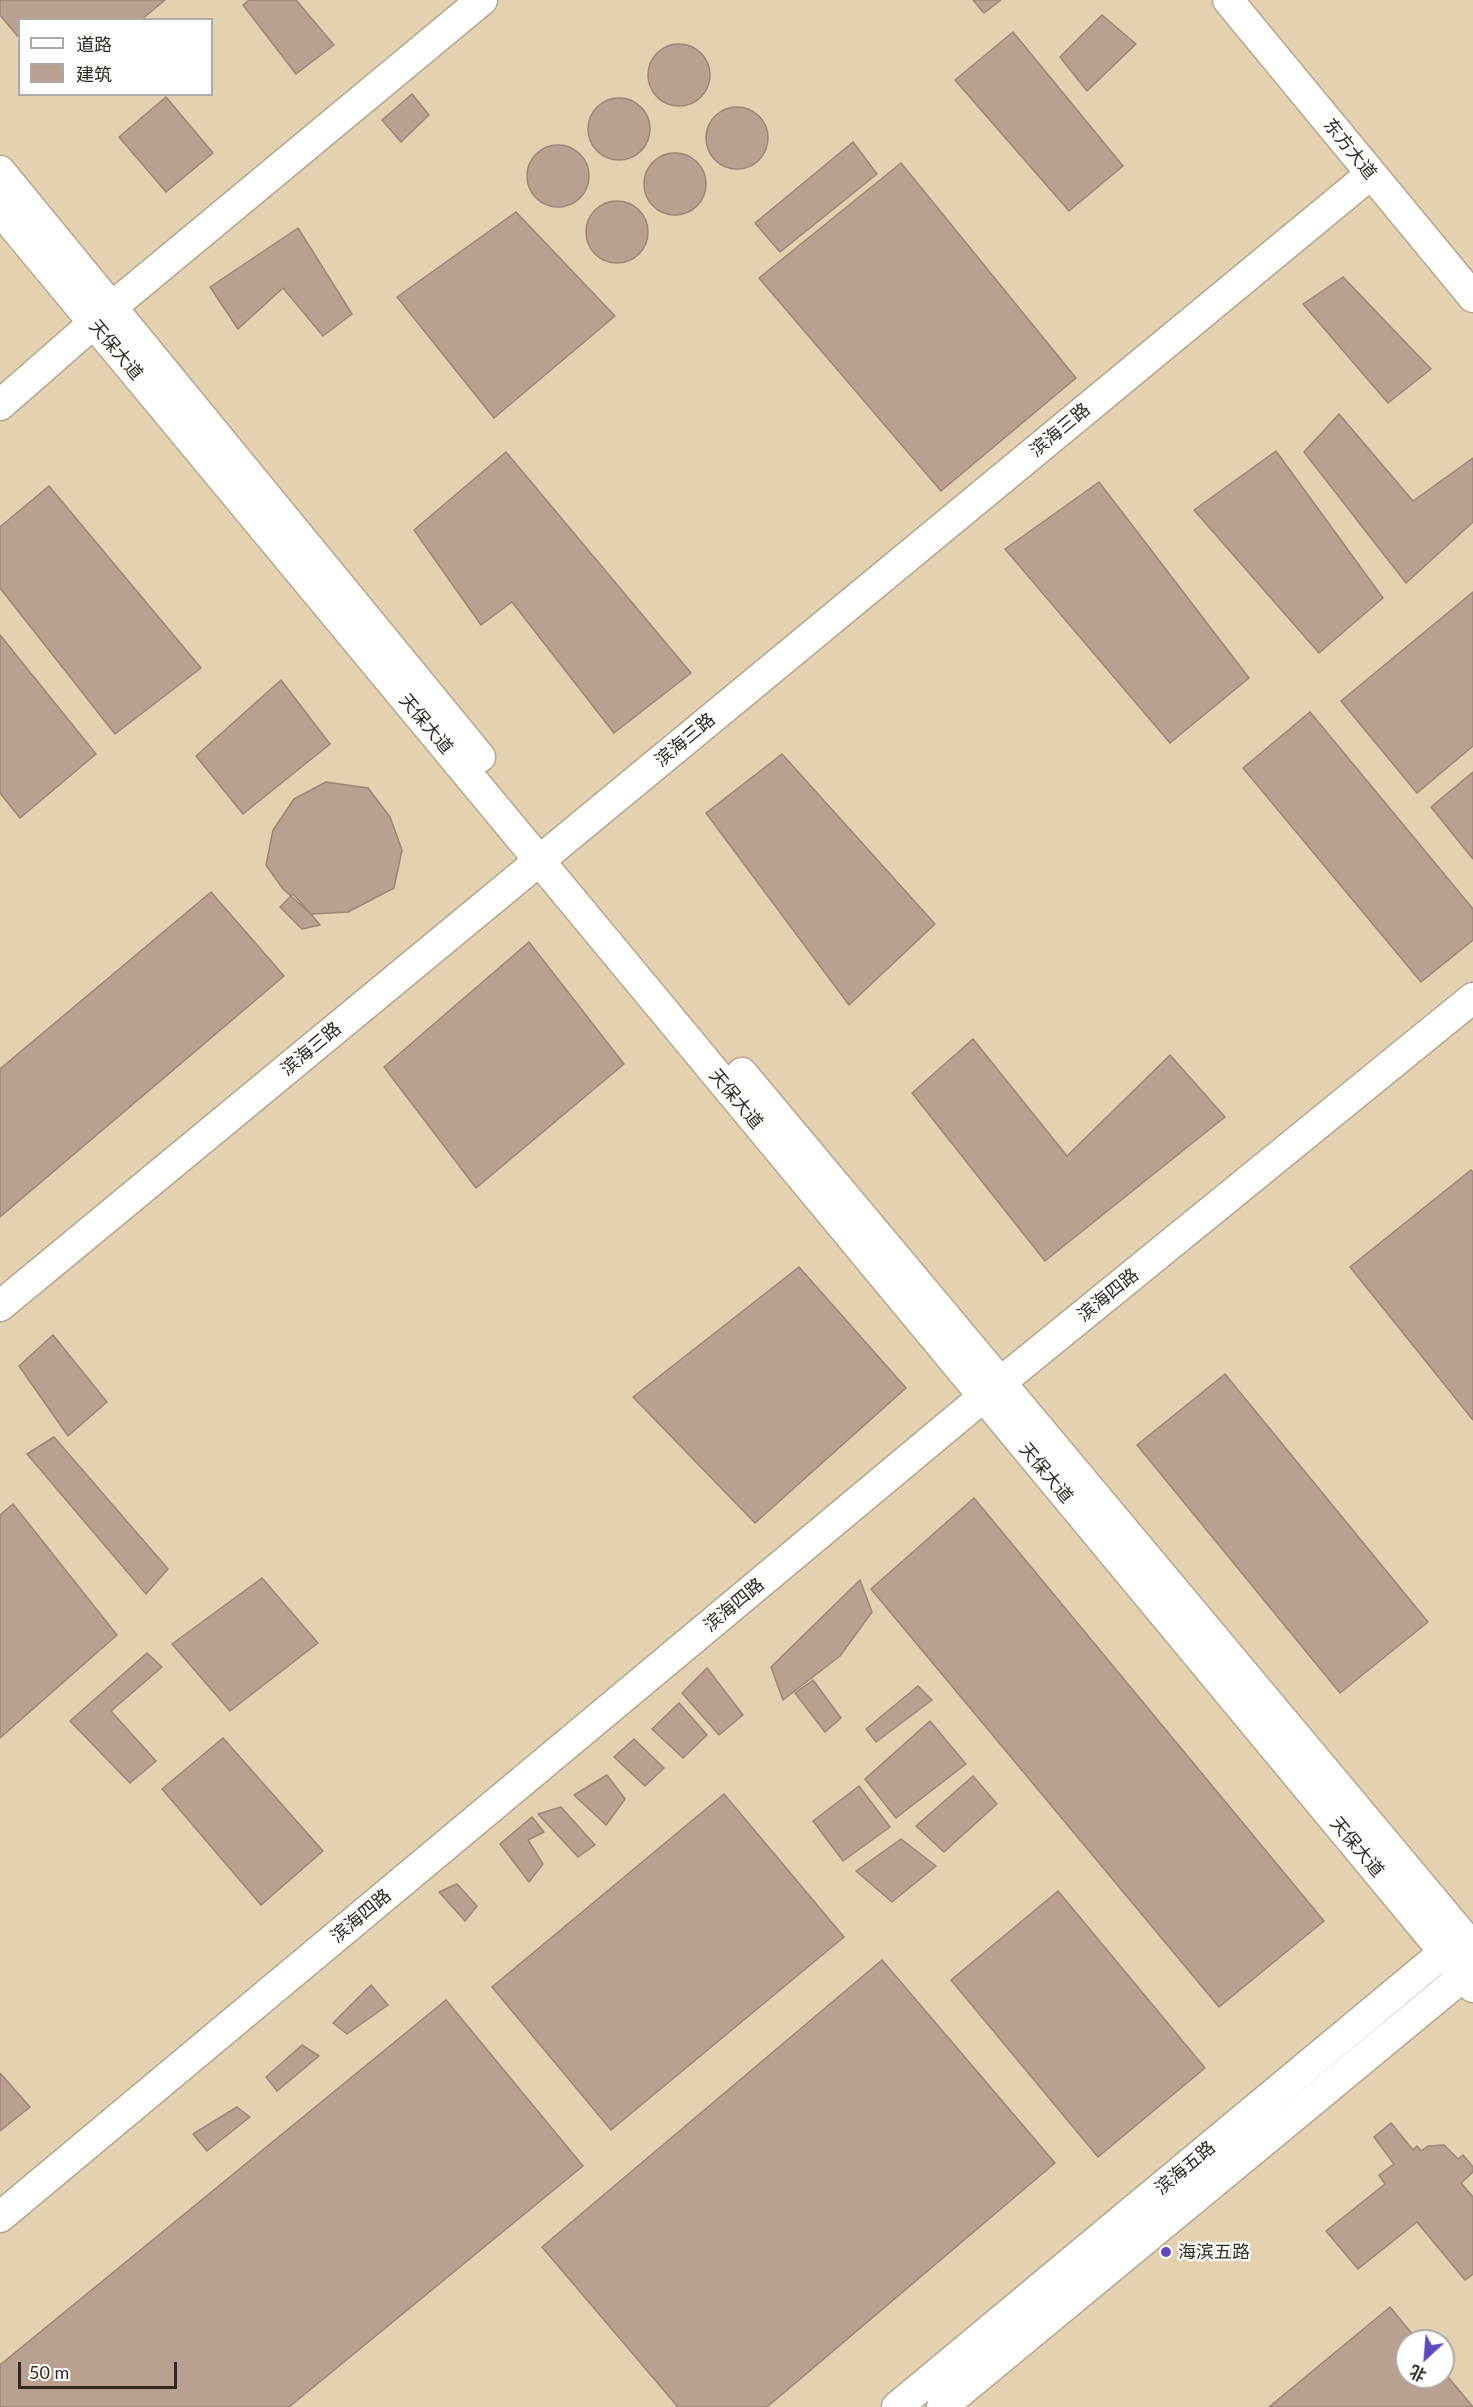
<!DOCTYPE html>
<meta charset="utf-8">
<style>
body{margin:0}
#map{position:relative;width:1473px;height:2407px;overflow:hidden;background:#ebdcc3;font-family:Lato,"Noto Sans SC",sans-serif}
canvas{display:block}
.legend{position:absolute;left:18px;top:18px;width:195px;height:78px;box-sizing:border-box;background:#fff;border:2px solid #acaaa6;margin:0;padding:8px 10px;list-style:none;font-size:18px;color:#2f2a20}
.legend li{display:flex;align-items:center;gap:12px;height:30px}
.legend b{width:30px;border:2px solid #acaaa6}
.north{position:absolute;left:1395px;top:2329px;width:60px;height:60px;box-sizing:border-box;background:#fff;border:2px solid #acaaa6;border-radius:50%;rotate:206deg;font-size:16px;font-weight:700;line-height:24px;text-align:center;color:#2f2a20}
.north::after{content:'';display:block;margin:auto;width:21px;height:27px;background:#6048c1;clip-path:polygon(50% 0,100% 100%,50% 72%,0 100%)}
.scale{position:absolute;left:18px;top:2362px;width:159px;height:27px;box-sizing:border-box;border:3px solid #2f2a20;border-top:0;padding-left:8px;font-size:18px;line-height:21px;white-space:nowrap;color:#2f2a20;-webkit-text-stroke:4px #fff;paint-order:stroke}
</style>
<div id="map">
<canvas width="1473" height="2407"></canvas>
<ul class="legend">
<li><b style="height:8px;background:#fff"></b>道路</li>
<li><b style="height:16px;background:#baa091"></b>建筑</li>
</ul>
<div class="north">北</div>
<div class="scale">50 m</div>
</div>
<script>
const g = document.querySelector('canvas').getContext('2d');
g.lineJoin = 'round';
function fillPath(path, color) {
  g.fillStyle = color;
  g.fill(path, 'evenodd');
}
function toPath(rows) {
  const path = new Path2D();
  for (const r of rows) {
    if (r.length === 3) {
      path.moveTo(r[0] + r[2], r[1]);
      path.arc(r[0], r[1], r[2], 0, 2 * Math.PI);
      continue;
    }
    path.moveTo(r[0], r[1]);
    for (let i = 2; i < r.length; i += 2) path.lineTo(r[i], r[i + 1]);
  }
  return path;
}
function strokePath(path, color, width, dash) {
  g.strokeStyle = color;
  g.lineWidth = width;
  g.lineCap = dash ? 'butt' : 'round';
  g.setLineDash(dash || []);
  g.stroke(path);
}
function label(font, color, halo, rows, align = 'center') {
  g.font = font + ' Lato,"Noto Sans SC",sans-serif';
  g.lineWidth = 4.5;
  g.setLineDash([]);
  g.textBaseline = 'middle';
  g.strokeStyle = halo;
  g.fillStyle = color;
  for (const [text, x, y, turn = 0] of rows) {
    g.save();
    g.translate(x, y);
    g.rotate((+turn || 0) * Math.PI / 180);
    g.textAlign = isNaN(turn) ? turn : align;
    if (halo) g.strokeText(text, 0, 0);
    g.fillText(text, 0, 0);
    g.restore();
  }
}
const built = toPath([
 [0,0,1473,0,1473,2407,0,2407],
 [20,20,212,20,212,94,20,94],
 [1407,2341,1443,2341,1443,2377,1407,2377]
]);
const building = toPath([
 [0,0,165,0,141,20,20,20,20,39,0,15,0,0],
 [249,0,296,0,334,45,296,74,243,5,249,0],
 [973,0,1001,0,984,13,973,0],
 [1102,15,1136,44,1087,91,1060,57,1102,15],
 [1013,32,1123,166,1069,211,955,80,1013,32],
 [679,75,31],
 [412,94,429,115,401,142,382,120,412,94],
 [166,97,213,153,166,192,119,137,166,97],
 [619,129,31],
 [737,138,31],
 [853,142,877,174,780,252,755,223,853,142],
 [558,176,31],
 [675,184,31],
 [901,163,1076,378,941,491,759,278,901,163],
 [617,232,31],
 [516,212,615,316,494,418,397,297,516,212],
 [298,228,352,314,323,336,283,288,238,329,210,287,298,228],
 [1343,277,1431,369,1388,403,1303,304,1343,277],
 [1339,414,1413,501,1473,458,1473,522,1406,583,1304,452,1339,414],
 [1276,451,1383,598,1319,653,1194,510,1276,451],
 [506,452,691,673,614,733,512,602,481,625,414,530,506,452],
 [1099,482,1249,678,1170,743,1005,549,1099,482],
 [49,486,201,668,115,734,0,588,0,527,49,486],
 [1473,592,1473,746,1417,793,1341,701,1473,592],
 [0,635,96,754,20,818,0,793,0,635],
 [281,680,330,744,243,814,196,756,281,680],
 [1310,712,1473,909,1473,940,1421,982,1243,768,1310,712],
 [782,754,935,924,849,1005,706,813,782,754],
 [1473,772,1473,859,1431,807,1473,772],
 [326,782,368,788,390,817,402,850,394,888,348,912,311,914,283,889,266,865,273,830,294,799,326,782],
 [211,892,284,976,0,1217,0,1069,211,892],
 [293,894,311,914,320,925,302,929,280,907,293,894],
 [529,942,624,1064,476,1188,384,1067,529,942],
 [973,1039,1067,1156,1170,1055,1225,1117,1045,1261,912,1093,973,1039],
 [1471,1170,1473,1172,1473,1420,1350,1267,1471,1170],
 [799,1267,906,1388,755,1523,633,1397,799,1267],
 [53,1335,107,1402,68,1436,19,1366,53,1335],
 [1225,1374,1428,1622,1340,1693,1137,1445,1225,1374],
 [54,1437,168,1569,146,1594,27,1454,54,1437],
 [974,1498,1324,1921,1219,2007,871,1589,974,1498],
 [13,1504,117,1635,0,1738,0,1515,13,1504],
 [262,1578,318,1643,230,1711,172,1644,262,1578],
 [860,1580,872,1612,840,1656,783,1700,771,1667,860,1580],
 [147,1653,162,1667,111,1711,156,1761,130,1783,70,1721,147,1653],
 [707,1668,743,1715,719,1735,682,1693,707,1668],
 [813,1680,841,1718,825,1732,795,1693,813,1680],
 [918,1686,932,1700,876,1742,866,1729,918,1686],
 [679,1703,707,1735,683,1758,652,1729,679,1703],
 [930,1721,966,1764,896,1818,865,1779,930,1721],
 [223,1738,323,1851,261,1905,162,1789,223,1738],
 [634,1739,664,1768,645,1786,614,1757,634,1739],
 [607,1775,625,1799,606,1825,574,1795,607,1775],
 [973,1776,997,1804,944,1852,916,1826,973,1776],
 [859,1786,890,1827,843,1861,813,1821,859,1786],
 [724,1794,844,1937,611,2130,492,1987,724,1794],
 [561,1807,595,1845,578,1857,538,1814,561,1807],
 [532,1817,544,1832,528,1840,543,1864,529,1882,500,1844,532,1817],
 [901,1839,936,1866,892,1902,856,1871,901,1839],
 [457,1884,477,1906,465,1921,439,1892,457,1884],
 [1058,1891,1205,2068,1098,2157,951,1980,1058,1891],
 [882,1960,1055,2163,767,2407,678,2407,542,2247,882,1960],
 [371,1985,388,2005,347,2034,333,2023,371,1985],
 [446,2000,583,2166,289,2407,0,2407,0,2365,446,2000],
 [302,2045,319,2056,277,2091,266,2077,302,2045],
 [0,2073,30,2107,0,2131,0,2073],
 [237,2107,250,2117,207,2151,193,2134,237,2107],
 [1391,2123,1413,2150,1417,2146,1421,2151,1428,2146,1444,2145,1458,2159,1463,2155,1473,2167,1473,2172,1461,2183,1473,2197,1473,2274,1465,2280,1417,2222,1358,2269,1326,2231,1385,2184,1379,2175,1394,2164,1374,2137,1391,2123],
 [1390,2307,1418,2341,1407,2341,1407,2377,1443,2377,1443,2371,1473,2407,1269,2407,1390,2307]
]);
const secondary = toPath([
 [1228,0,1473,297],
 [0,171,480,757],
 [0,210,1473,1987],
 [0,405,112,307,482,0],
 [742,1073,1473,1948],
 [0,1306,1371,174],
 [0,2217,1001,1382,1473,998],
 [897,2407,1460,1939],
 [942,2407,1473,1968]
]);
const markers = [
 [1166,2252,6,"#6048c1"]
];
const streetNames = [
 ["东方大道",1350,149,51],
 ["天保大道",116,350,50],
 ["滨海三路",1060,430,-40],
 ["天保大道",426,724,50],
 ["滨海三路",685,740,-40],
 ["滨海三路",311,1049,-40],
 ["天保大道",736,1099,50],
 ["滨海四路",1108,1295,-39],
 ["天保大道",1046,1473,50],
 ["滨海四路",734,1605,-40],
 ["天保大道",1357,1847,50],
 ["滨海四路",361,1916,-40],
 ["滨海五路",1185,2168,-40]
];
const poiNames = [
 ["海滨五路",1178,2252]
];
fillPath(built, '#e3d1b0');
fillPath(building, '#baa091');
strokePath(building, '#9e8576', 1.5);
strokePath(secondary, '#b4a78e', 33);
strokePath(secondary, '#fff', 30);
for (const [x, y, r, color] of markers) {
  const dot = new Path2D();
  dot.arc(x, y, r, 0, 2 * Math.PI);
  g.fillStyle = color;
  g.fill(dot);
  strokePath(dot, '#fff', 2);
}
label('18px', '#2f2a20', '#fff', streetNames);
label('18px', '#2f2a20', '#fff', poiNames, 'left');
</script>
